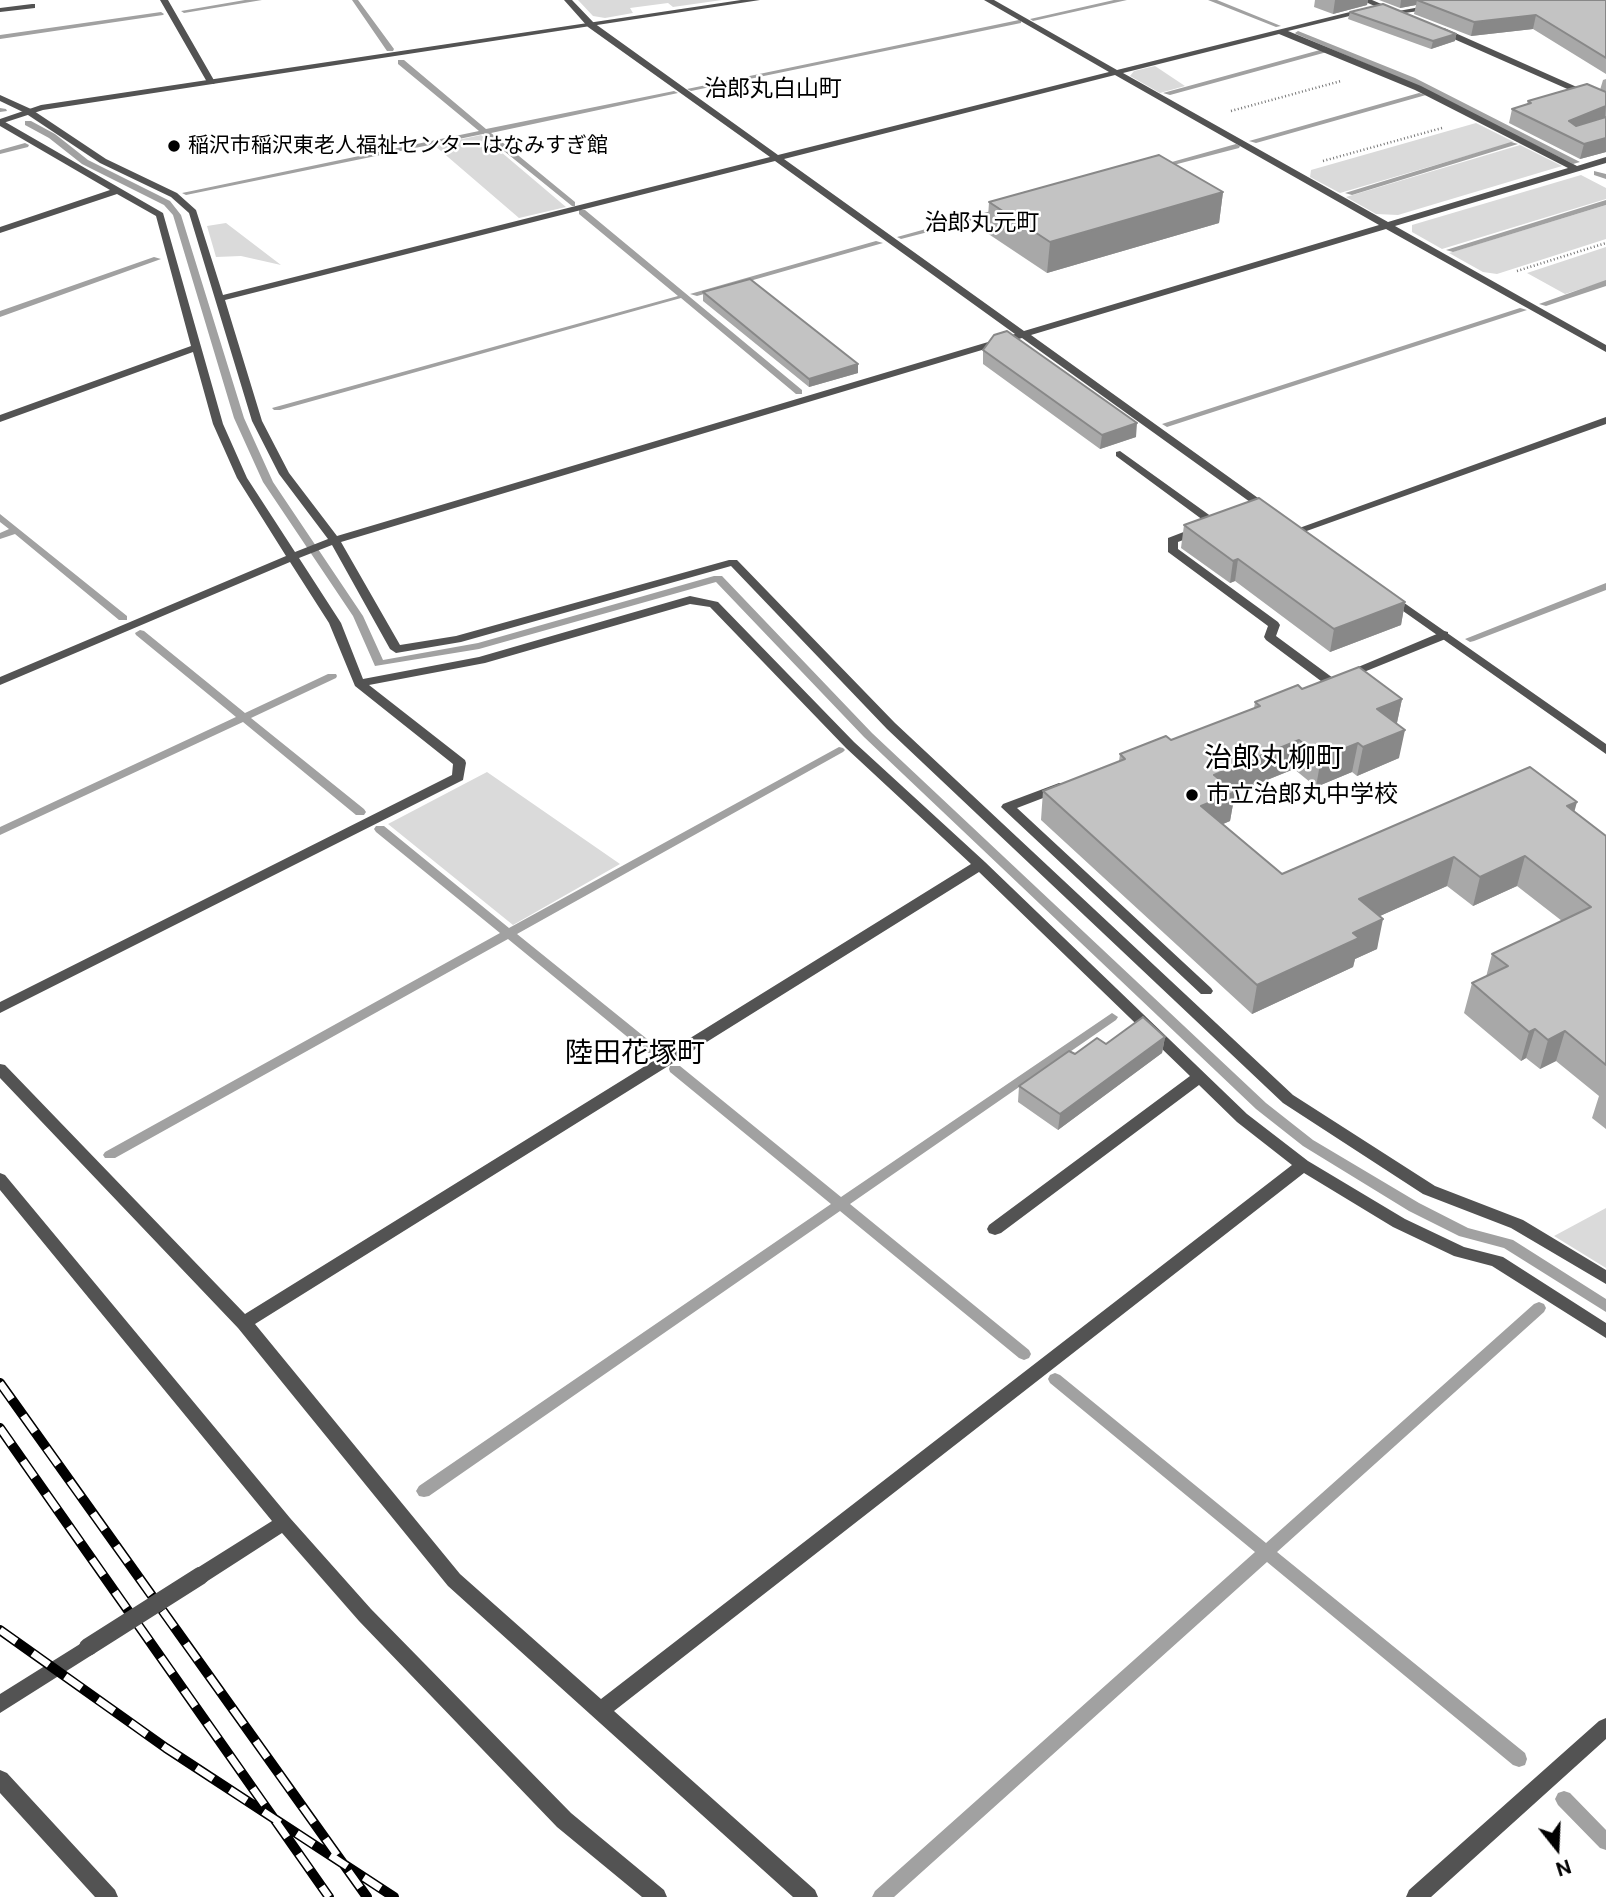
<!DOCTYPE html>
<meta charset="utf-8">
<style>
body{margin:0}
#map{position:relative;width:1606px;height:1897px;overflow:hidden;background:#fff;font-family:"Public Sans",sans-serif}
canvas{display:block}
.north{position:absolute;left:1522px;top:1813px;width:70px;height:70px;-webkit-text-stroke:5px #fff;paint-order:stroke;rotate:162deg;font-size:19px;font-weight:700;line-height:28px;text-align:center;color:#000}
.north::after{content:'';display:block;margin:auto;width:24px;height:32px;background:#000;clip-path:polygon(50% 0,100% 100%,50% 72%,0 100%)}
</style>
<div id="map">
<canvas width="1606" height="1897"></canvas>
<div class="north">N</div>
</div>
<script>
const g = document.querySelector('canvas').getContext('2d');
g.lineJoin = 'round';
function fillPath(path, color) {
  g.fillStyle = color;
  g.fill(path, 'evenodd');
}
function toPath(rows) {
  const path = new Path2D();
  for (const r of rows) {
    path.moveTo(r[0], r[1]);
    for (let i = 2; i < r.length; i += 2) path.lineTo(r[i], r[i + 1]);
  }
  return path;
}
function strokePath(path, color, width, dash) {
  g.strokeStyle = color;
  g.lineWidth = width;
  g.lineCap = dash ? 'butt' : 'round';
  g.setLineDash(dash || []);
  g.stroke(path);
}
function label(font, color, halo, rows, align = 'center') {
  g.font = font + ' "Public Sans","Noto Sans JP",sans-serif';
  g.lineWidth = 5;
  g.setLineDash([]);
  g.textBaseline = 'middle';
  g.strokeStyle = halo;
  g.fillStyle = color;
  for (const [text, x, y, turn = 0] of rows) {
    g.save();
    g.translate(x, y);
    g.rotate((+turn || 0) * Math.PI / 180);
    g.textAlign = isNaN(turn) ? turn : align;
    if (halo) g.strokeText(text, 0, 0);
    g.fillText(text, 0, 0);
    g.restore();
  }
}
const green = toPath([
 [578,0,722,0,673,7,668,3,630,8,633,13,605,18,593,16],
 [1155,66,1185,86,1160,93,1130,76,1134,71],
 [1476,123,1514,142,1340,193,1310,177,1311,170],
 [481,135,566,207,519,218,434,145],
 [1520,145,1562,166,1398,215,1376,214,1346,197],
 [1581,175,1606,188,1606,199,1442,249,1412,232,1412,225],
 [1606,205,1606,239,1497,274,1483,272,1449,253],
 [226,223,281,265,241,256,216,257,207,226],
 [1606,247,1606,281,1565,294,1527,273],
 [487,772,620,864,513,925,388,824],
 [1606,1208,1606,1268,1554,1236]
]);
const stream = toPath([
 [245,0,262,0,184,13,181,11,245,0],
 [352,0,358,0,394,49,393,51,387,51,352,0],
 [1114,0,1127,0,1033,21,1030,19,1114,0],
 [1208,0,1217,0,1281,26,1276,27,1208,0],
 [161,12,164,14,163,15,0,39,0,35,161,12],
 [1019,20,1021,21,1021,23,691,91,687,89,1019,20],
 [1298,31,1415,78,1580,162,1573,164,1409,82,1296,34,1295,33,1298,31],
 [1320,50,1327,52,1170,95,1163,93,1320,50],
 [398,60,404,60,486,129,674,91,678,93,491,133,575,202,575,206,572,206,483,134,186,195,182,193,479,131,398,64,398,60],
 [1419,93,1426,95,1256,143,1249,141,1419,93],
 [0,108,6,109,7,111,0,112,0,108],
 [25,121,31,121,55,134,88,160,170,201,181,215,244,418,273,482,363,616,383,660,478,643,714,576,722,576,872,733,1266,1103,1313,1140,1419,1203,1468,1228,1513,1240,1606,1299,1606,1312,1504,1248,1459,1236,1409,1211,1303,1146,1256,1109,864,737,716,582,479,649,375,666,353,616,263,482,234,418,173,215,164,205,82,164,49,138,25,125,25,121],
 [1511,142,1518,144,1352,195,1345,193,1511,142],
 [25,143,29,145,28,147,0,154,0,150,25,143],
 [1236,144,1240,146,1239,148,1158,169,1154,167,1236,144],
 [1594,171,1606,174,1606,179,1594,175,1594,171],
 [1606,200,1606,205,1453,252,1446,250,1606,200],
 [1002,208,1006,210,1005,212,901,239,897,237,1002,208],
 [579,210,585,210,802,390,802,394,796,394,681,298,280,410,274,410,272,408,678,296,579,214,579,210],
 [876,241,883,243,697,296,690,294,876,241],
 [154,257,161,259,0,317,0,311,154,257],
 [1606,280,1606,286,1546,306,1539,304,1606,280],
 [1520,308,1527,310,1170,426,1167,427,1162,424,1520,308],
 [0,514,127,616,127,620,119,620,15,534,0,539,0,533,9,529,0,522,0,514],
 [1606,583,1606,590,1474,641,1470,642,1465,639,1606,583],
 [140,630,144,631,245,713,328,674,336,674,337,676,336,678,251,718,364,809,366,812,364,815,356,815,243,722,0,835,0,827,236,717,136,635,135,633,140,630],
 [839,747,843,748,845,750,843,752,517,934,657,1047,658,1050,657,1053,647,1053,508,939,115,1158,105,1158,103,1155,105,1152,500,933,376,832,374,829,376,826,384,826,509,928,839,747],
 [1112,1013,1118,1017,1116,1020,850,1204,1029,1350,1031,1354,1029,1358,1024,1360,1019,1358,840,1211,429,1496,424,1497,419,1496,416,1491,419,1486,831,1204,670,1072,669,1069,670,1066,680,1066,841,1197,1112,1013],
 [1539,1302,1544,1304,1546,1308,1544,1312,1277,1552,1525,1753,1527,1759,1525,1765,1519,1767,1513,1765,1267,1562,894,1897,872,1897,875,1891,1255,1552,1050,1383,1048,1379,1050,1375,1055,1373,1060,1375,1266,1543,1534,1304,1539,1302],
 [1564,1791,1570,1793,1606,1830,1606,1850,1600,1848,1558,1805,1555,1799,1558,1793,1564,1791]
]);
const path = toPath([
 [1231,111,1341,81],
 [1323,161,1442,128],
 [1517,271,1606,243]
]);
const service = toPath([
 [32,4,35,4,35,8,0,12,0,8,32,4],
 [1120,451,1219,522,1219,526,1178,542,1178,549,1278,622,1280,625,1276,636,1333,678,1335,681,1333,684,1325,684,1266,640,1264,637,1268,626,1168,552,1168,538,1207,523,1116,456,1116,452,1120,451],
 [1444,631,1448,632,1448,638,1349,678,1345,679,1339,675,1444,631],
 [1059,783,1064,784,1065,787,1064,790,1017,808,1211,988,1213,991,1211,994,1201,994,1001,807,1003,804,1059,783],
 [0,1770,7,1773,115,1890,118,1897,95,1897,0,1793,0,1770]
]);
const minor = toPath([
 [160,0,168,0,215,82,214,84,207,82,160,0],
 [564,0,572,0,594,23,778,155,1109,72,984,0,994,0,1117,70,1370,7,1370,11,1288,31,1421,86,1577,166,1606,157,1606,163,1395,226,1606,345,1606,352,1386,229,1031,335,1272,508,1272,512,1264,512,1022,338,341,542,400,645,456,636,729,560,737,560,895,723,1293,1095,1435,1186,1523,1220,1606,1270,1606,1284,1511,1228,1423,1194,1283,1103,887,729,731,566,461,642,396,653,390,649,332,545,299,558,341,623,363,679,479,657,690,596,718,602,854,742,985,862,1247,1114,1308,1161,1405,1219,1464,1247,1503,1257,1606,1323,1606,1338,1492,1266,1454,1256,1393,1227,1304,1173,614,1711,815,1890,818,1897,793,1897,448,1586,238,1328,0,1078,0,1064,5,1065,245,1314,971,864,846,748,710,607,690,604,485,663,369,685,465,760,466,763,463,780,0,1013,0,1002,452,775,453,764,355,686,329,623,290,562,0,685,0,677,286,556,237,478,213,424,193,352,0,422,0,415,191,346,156,216,117,194,0,233,0,227,110,190,0,126,0,119,163,213,223,424,247,478,295,552,328,539,279,474,252,421,189,213,171,197,100,163,25,113,0,101,0,95,31,109,106,159,177,193,196,210,223,295,770,157,588,27,564,0],
 [1279,34,1415,90,1568,168,1388,222,1123,73,1279,34],
 [1115,75,1379,225,1024,331,784,159,1115,75],
 [775,161,1015,334,337,536,289,473,262,421,225,300,775,161],
 [979,872,1190,1076,989,1225,987,1229,989,1233,995,1235,1001,1233,1199,1085,1237,1122,1292,1165,601,1699,460,1574,255,1324,979,872],
 [1431,5,1435,7,1434,9,1397,14,1393,12,1431,5],
 [1606,417,1606,424,1301,533,1293,533,1291,531,1606,417],
 [1390,593,1606,744,1606,754,1386,599,1386,595,1390,593],
 [0,1173,5,1175,290,1518,371,1609,571,1813,664,1890,667,1897,642,1897,557,1827,359,1621,282,1533,206,1582,200,1584,194,1582,191,1576,194,1570,272,1521,0,1190,0,1173],
 [88,1639,95,1641,97,1647,95,1653,0,1713,0,1694,88,1639],
 [1606,1718,1606,1739,1431,1897,1406,1897,1409,1890,1599,1721,1606,1718]
]);
const tertiary = toPath([
 [741,0,760,0,43,110,0,124,0,119,41,105,741,0],
 [1361,0,1372,0,1400,12,1393,14,1361,0],
 [1438,28,1444,28,1606,100,1606,106,1438,32,1438,28]
]);
const rail = toPath([
 [0,1383,367,1897],
 [0,1428,329,1897],
 [0,1630,166,1748,394,1897]
]);
const minorBridge = toPath([
 [88,1647,200,1576]
]);
const wall = toPath([
 [1315,0,1368,0,1367,5,1333,14,1314,7],
 [1379,0,1606,0,1606,74,1533,29,1471,36,1414,14,1416,5,1400,8],
 [1350,12,1456,34,1455,41,1431,49,1348,19],
 [1606,79,1606,152,1580,159,1509,123,1512,109,1527,104,1528,101,1600,90,1603,80],
 [1223,192,1219,223,1047,273,987,233,989,202],
 [703,292,858,364,858,373,809,387,703,301],
 [983,350,1136,437,1100,449,983,364],
 [1184,525,1405,602,1401,625,1330,652,1235,581,1230,583,1181,548],
 [1302,689,1402,699,1397,723,1399,758,1357,776,1352,772,1316,787,1294,769,1235,793,1230,821,1223,824,1282,874,1575,812,1606,836,1606,1129,1592,1118,1599,1096,1556,1061,1540,1069,1526,1058,1521,1061,1464,1013,1472,983,1486,977,1492,954,1562,921,1517,886,1473,906,1447,886,1380,916,1377,949,1355,959,1353,967,1252,1014,1041,820,1043,791,1119,761,1120,754,1171,740,1254,708,1255,702],
 [1165,1037,1162,1053,1058,1130,1018,1102,1019,1086,1075,1054,1106,1044]
]);
const shadedWall = toPath([
 [1335,0,1368,0,1367,5,1333,14],
 [1401,0,1417,0,1416,5,1400,8],
 [1536,15,1533,29,1471,36,1474,22],
 [1456,34,1455,41,1431,49,1433,41],
 [1606,106,1605,120,1565,136,1569,121],
 [1606,138,1606,152,1580,159,1584,144],
 [1223,192,1219,223,1047,273,1050,242],
 [858,364,858,373,809,387,809,379],
 [1137,423,1136,437,1100,449,1102,435],
 [1238,559,1235,581,1230,583,1233,561],
 [1405,602,1401,625,1330,652,1334,629],
 [1402,699,1396,727,1377,709],
 [1405,730,1399,758,1357,776,1363,747],
 [1299,740,1294,769,1235,793,1230,821,1197,835,1201,806,1214,775],
 [1358,743,1352,772,1316,787,1321,758],
 [1577,802,1569,831,1567,806],
 [1525,856,1517,886,1473,906,1480,877],
 [1454,857,1447,886,1353,928,1359,899],
 [1383,919,1377,949,1355,959,1353,967,1252,1014,1257,985,1353,933],
 [1535,1029,1526,1058,1521,1061,1529,1032],
 [1565,1031,1556,1061,1540,1069,1548,1040],
 [1165,1037,1162,1053,1058,1130,1060,1114]
]);
const building = toPath([
 [1417,0,1606,0,1606,58,1536,15,1474,22,1417,0],
 [1383,4,1456,34,1433,41,1350,12,1383,4],
 [1587,84,1606,92,1606,106,1569,121,1576,126,1606,117,1606,138,1584,144,1512,109,1531,103,1528,101,1587,84],
 [1159,155,1223,192,1050,242,989,202,1159,155],
 [750,279,858,364,809,379,703,292,750,279],
 [1007,331,1137,423,1102,435,983,350,994,335,1007,331],
 [1259,498,1405,602,1334,629,1238,559,1233,561,1184,525,1259,498],
 [1359,667,1402,699,1377,709,1405,730,1363,747,1358,743,1321,758,1299,740,1214,775,1235,792,1201,806,1282,874,1530,767,1577,802,1567,806,1606,836,1606,1065,1565,1031,1548,1040,1535,1029,1529,1032,1472,983,1508,966,1492,954,1591,907,1525,856,1480,877,1454,857,1359,899,1383,919,1353,933,1359,938,1257,985,1043,791,1125,759,1120,754,1166,736,1171,740,1260,706,1255,702,1298,685,1302,689,1359,667],
 [1143,1017,1165,1037,1060,1114,1019,1086,1069,1051,1075,1054,1097,1038,1106,1044,1143,1017]
]);
const markers = [
 [174,146,7,"#000"],
 [1192,795,7,"#000"]
];
const farPoinames = [
 ["稲沢市稲沢東老人福祉センターはなみすぎ館",188,146]
];
const farQuarternames = [
 ["治郎丸白山町",773,89],
 ["治郎丸元町",982,223]
];
const poiNames = [
 ["市立治郎丸中学校",1206,795]
];
const quarterNames = [
 ["治郎丸柳町",1274,758],
 ["陸田花塚町",635,1053]
];
fillPath(green, '#dadada');
fillPath(stream, '#a1a1a1');
strokePath(path, '#757575', 2.5, [1, 2.5]);
fillPath(service, '#535353');
fillPath(minor, '#535353');
fillPath(tertiary, '#535353');
strokePath(rail, '#000', 10);
strokePath(rail, '#fff', 7, [20]);
strokePath(minorBridge, '#535353', 18);
fillPath(wall, '#a8a8a8');
fillPath(shadedWall, '#888');
fillPath(building, '#c3c3c3');
strokePath(building, '#888', 2);
for (const [x, y, r, color] of markers) {
  const dot = new Path2D();
  dot.arc(x, y, r, 0, 2 * Math.PI);
  g.fillStyle = color;
  g.fill(dot);
  strokePath(dot, '#fff', 2.5);
}
label('21px', '#000', '#fff', farPoinames, 'left');
label('23px', '#000', '#fff', farQuarternames);
label('24px', '#000', '#fff', poiNames, 'left');
label('28px', '#000', '#fff', quarterNames);
</script>
